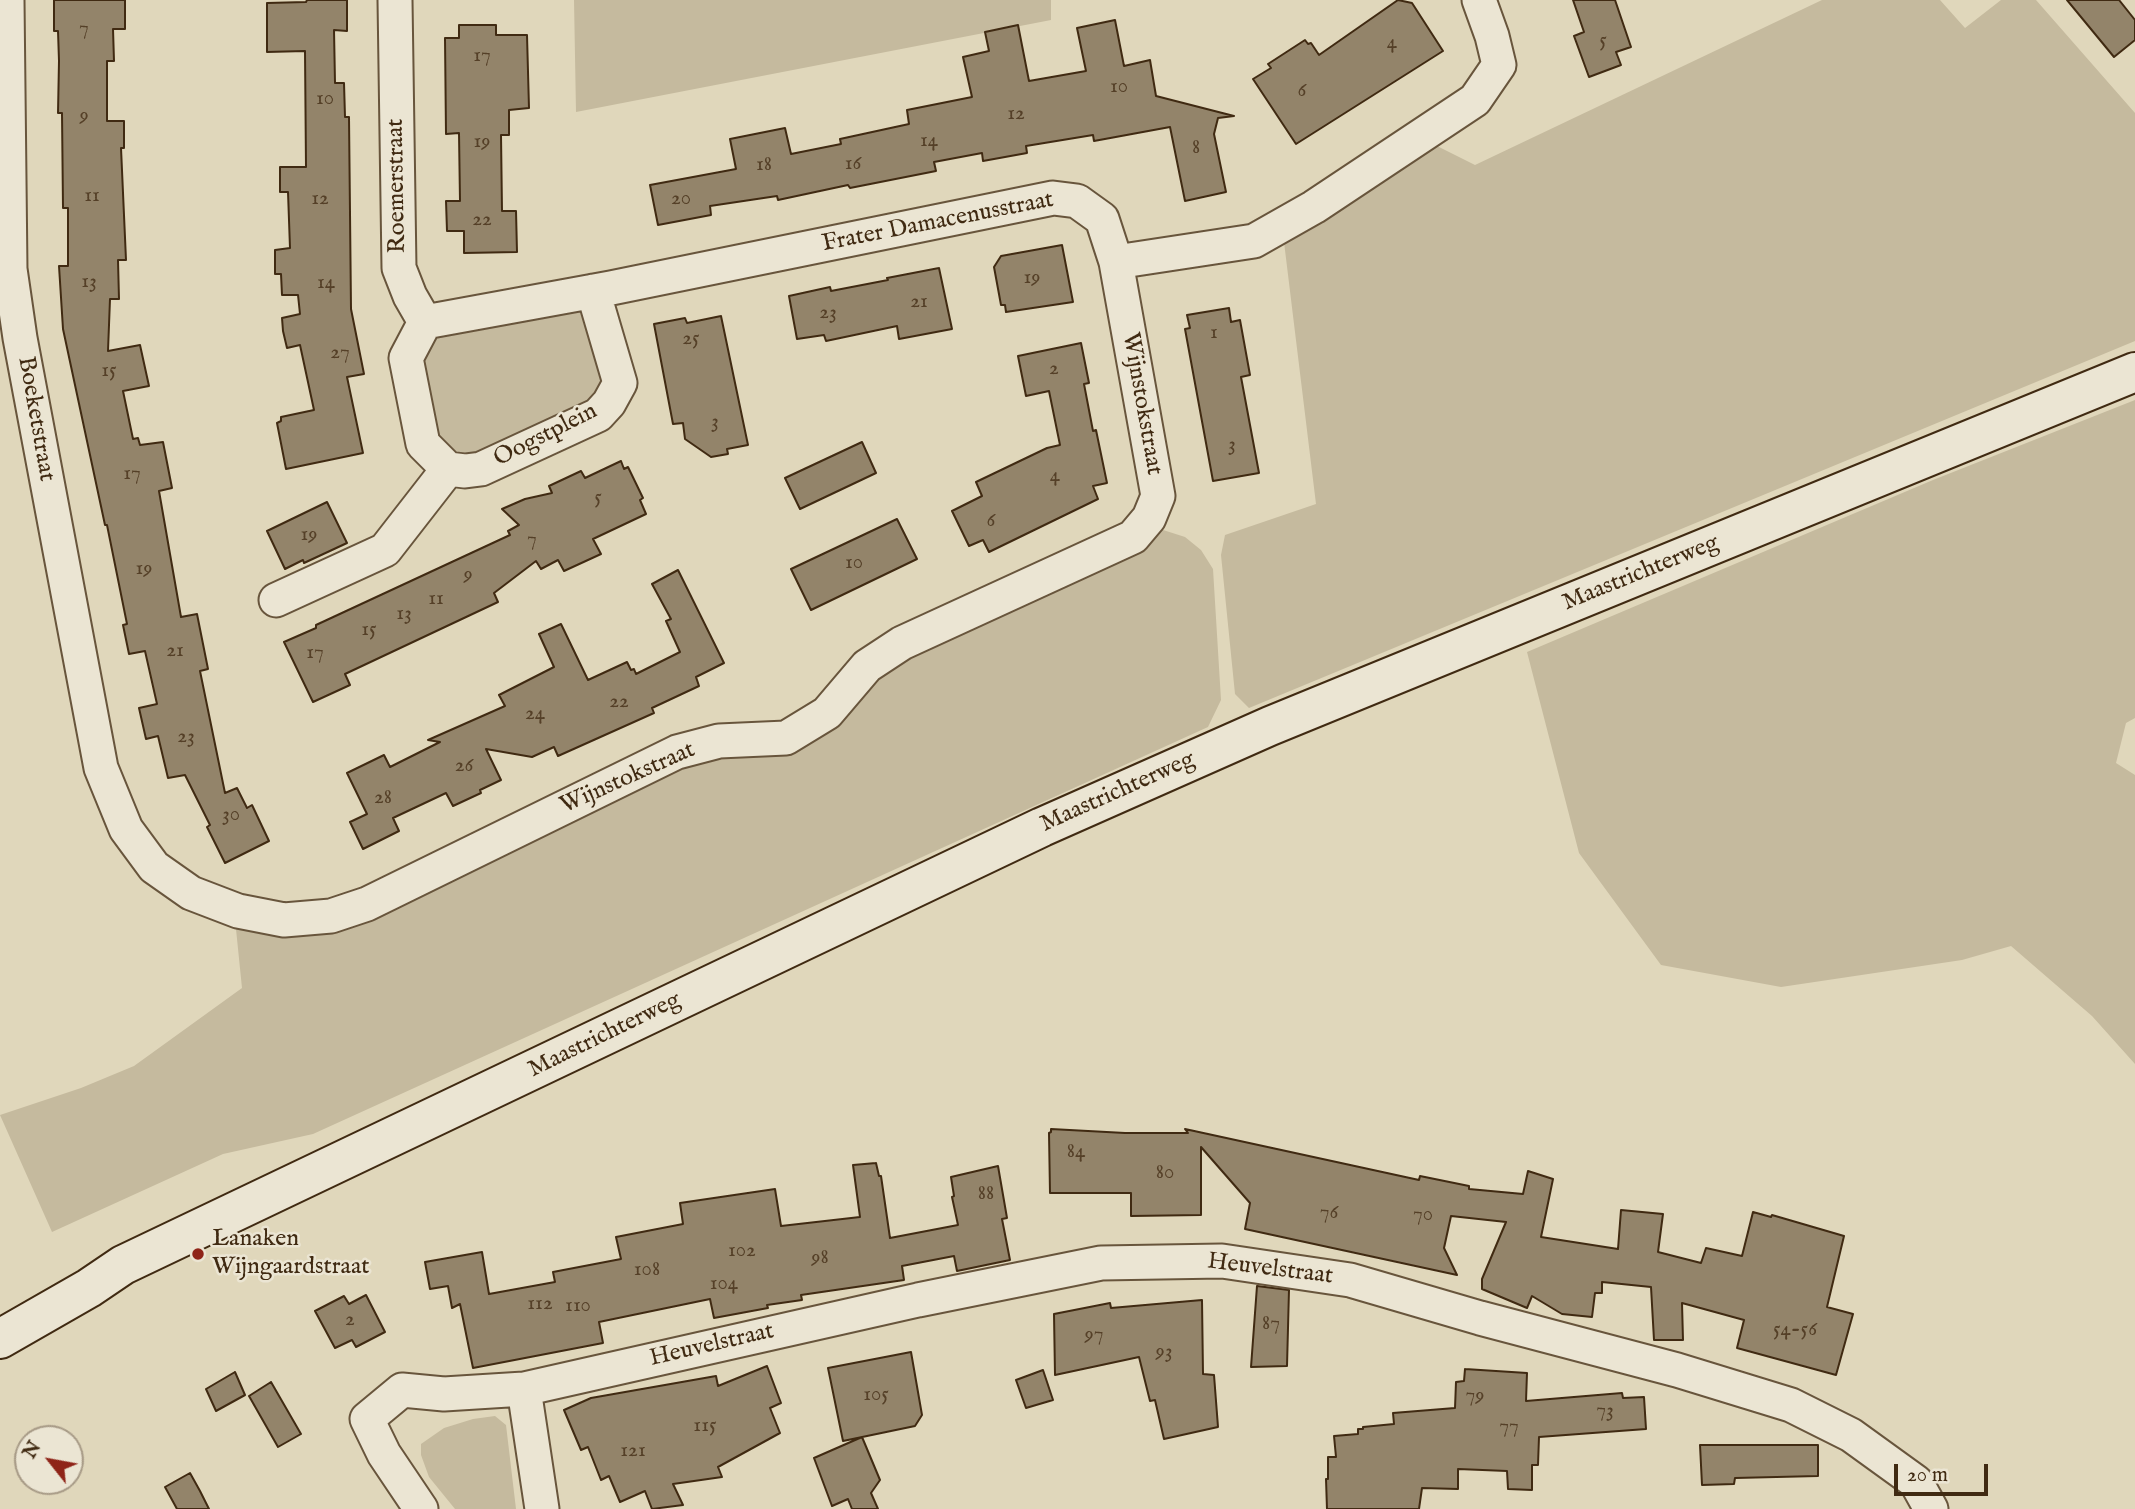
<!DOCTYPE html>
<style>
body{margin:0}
#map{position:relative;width:2135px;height:1509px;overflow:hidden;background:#e0d7bb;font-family:"IM FELL English",serif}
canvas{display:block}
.north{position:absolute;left:14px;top:1425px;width:70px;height:70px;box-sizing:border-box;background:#ebe5d3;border:2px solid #a79a86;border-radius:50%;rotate:301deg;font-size:19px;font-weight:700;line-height:28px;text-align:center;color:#402a12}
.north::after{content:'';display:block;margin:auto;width:24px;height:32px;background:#8f2418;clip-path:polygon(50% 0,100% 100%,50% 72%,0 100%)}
.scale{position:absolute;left:1894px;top:1464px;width:94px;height:32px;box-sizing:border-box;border:4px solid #402a12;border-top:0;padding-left:9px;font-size:21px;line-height:24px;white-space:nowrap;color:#402a12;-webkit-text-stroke:5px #ebe5d3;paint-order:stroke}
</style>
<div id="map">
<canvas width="2135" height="1509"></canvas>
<div class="north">N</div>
<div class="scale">20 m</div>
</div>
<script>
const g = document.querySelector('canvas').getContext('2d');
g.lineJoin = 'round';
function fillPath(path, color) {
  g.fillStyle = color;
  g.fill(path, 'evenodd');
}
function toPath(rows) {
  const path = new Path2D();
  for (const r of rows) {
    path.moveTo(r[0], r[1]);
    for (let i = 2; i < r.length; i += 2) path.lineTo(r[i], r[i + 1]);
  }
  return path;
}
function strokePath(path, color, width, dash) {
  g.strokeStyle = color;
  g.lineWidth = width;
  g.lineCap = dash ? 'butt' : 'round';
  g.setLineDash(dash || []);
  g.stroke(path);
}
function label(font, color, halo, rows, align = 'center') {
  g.font = font + ' "IM FELL English",serif';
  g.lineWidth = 5;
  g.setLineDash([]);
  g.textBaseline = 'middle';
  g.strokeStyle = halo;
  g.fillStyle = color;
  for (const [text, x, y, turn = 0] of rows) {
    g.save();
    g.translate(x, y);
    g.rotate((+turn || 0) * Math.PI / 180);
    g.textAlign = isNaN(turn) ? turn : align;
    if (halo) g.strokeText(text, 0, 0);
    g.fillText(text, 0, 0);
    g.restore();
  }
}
const green = toPath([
 [574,0,1051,0,1051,20,576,112],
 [1822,0,1940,0,1965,28,2001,0,2036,0,2135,113,2135,341,1249,708,1235,694,1221,555,1225,535,1316,504,1284,242,1437,146,1475,165],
 [585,309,608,378,601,398,477,462,437,452,418,351,425,339],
 [2135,400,2135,718,2126,723,2116,763,2135,775,2135,1064,2092,1016,2011,946,1962,960,1781,987,1661,965,1579,853,1527,652,1933,480],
 [1160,529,1185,537,1201,550,1213,569,1221,700,1208,727,313,1134,223,1154,52,1232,0,1115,81,1088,134,1066,242,988,236,929,270,930,866,691,898,663],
 [495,1416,506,1425,516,1509,455,1509,429,1477,421,1455,421,1444,444,1428,473,1419]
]);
const building = toPath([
 [54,0,125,0,125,29,113,29,114,61,107,61,107,121,124,121,124,148,121,148,126,260,118,260,119,299,110,299,108,351,140,345,149,386,123,391,133,439,138,438,140,445,163,442,172,488,159,491,181,617,197,614,208,669,200,671,225,793,237,788,247,808,252,805,269,841,225,863,207,827,210,825,185,775,168,778,158,736,146,739,139,708,157,704,145,651,129,654,123,625,127,624,107,525,105,525,63,329,59,266,68,266,68,208,63,208,62,113,58,113,59,61,58,31,54,31,54,0],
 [307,0,347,0,347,31,334,30,335,83,344,83,345,117,349,117,351,309,364,374,347,377,363,453,286,469,277,423,281,421,281,417,314,410,300,345,287,348,283,331,282,318,300,314,298,295,282,295,281,274,275,274,275,250,290,248,288,192,280,192,280,167,306,167,305,51,267,52,267,3,306,2,307,0],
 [1398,0,1412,3,1443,51,1296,144,1253,79,1271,68,1268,64,1305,40,1308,44,1311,43,1319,55,1398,0],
 [1573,0,1615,0,1631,47,1616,52,1621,65,1589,77,1574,36,1584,32,1573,0],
 [2067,0,2119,0,2135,20,2135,40,2114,57,2067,0],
 [1115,20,1124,66,1150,60,1156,96,1234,116,1218,118,1214,134,1226,192,1185,201,1170,127,1094,141,1093,135,1026,146,1027,153,983,161,982,153,934,162,936,171,850,188,848,185,778,200,777,196,710,206,711,215,658,225,650,185,736,169,730,139,785,128,791,154,841,144,840,139,909,124,907,110,972,97,963,57,989,51,985,32,1018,25,1029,81,1086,71,1077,28,1115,20],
 [459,25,496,25,496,35,527,35,529,108,509,110,509,135,501,135,502,211,516,211,517,252,464,253,464,231,447,231,446,201,460,201,459,133,446,134,445,38,459,38,459,25],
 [1062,245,1073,302,1006,312,1005,305,1001,305,994,267,1001,256,1062,245],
 [939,268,952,329,899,339,897,326,826,341,824,335,797,339,789,296,830,287,831,291,888,280,887,278,939,268],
 [1229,308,1231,322,1240,320,1250,375,1241,377,1259,473,1213,481,1185,329,1190,328,1187,315,1229,308],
 [721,316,748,445,727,449,728,454,711,457,685,439,683,423,673,424,654,324,685,318,687,323,721,316],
 [1081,343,1089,383,1084,384,1093,431,1096,430,1107,483,1093,486,1098,499,989,552,983,540,969,546,952,511,982,496,976,482,1047,448,1060,445,1049,391,1026,396,1018,356,1081,343],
 [862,442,876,473,800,509,785,478,862,442],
 [621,461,624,469,628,467,643,498,640,500,646,514,593,539,601,554,564,571,558,560,541,569,536,561,494,593,498,602,345,674,350,685,313,702,284,642,316,628,316,625,510,535,508,531,519,525,502,509,525,499,552,493,549,486,581,471,585,478,621,461],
 [327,502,347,543,304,563,303,560,285,569,267,531,327,502],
 [897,519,917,559,811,610,791,569,897,519],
 [678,570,724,663,696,677,699,686,652,708,654,713,558,756,554,747,532,757,486,749,501,780,480,790,481,793,453,806,446,793,393,818,399,831,363,849,350,822,367,814,347,773,384,755,390,767,440,742,428,740,505,706,499,695,554,667,539,634,561,624,588,680,627,662,631,670,634,669,636,674,680,652,666,621,671,619,652,584,678,570],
 [1051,1129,1125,1133,1188,1133,1185,1129,1419,1180,1420,1176,1469,1186,1469,1189,1523,1194,1528,1171,1553,1179,1541,1237,1618,1249,1621,1210,1663,1214,1658,1252,1701,1263,1706,1248,1742,1256,1753,1212,1771,1217,1772,1215,1844,1236,1827,1307,1853,1314,1836,1375,1737,1348,1744,1320,1682,1303,1683,1340,1654,1340,1651,1287,1602,1282,1602,1293,1595,1293,1592,1317,1562,1314,1532,1296,1527,1308,1482,1289,1482,1279,1506,1222,1451,1216,1444,1248,1457,1275,1245,1229,1250,1203,1201,1147,1201,1215,1131,1216,1131,1193,1050,1193,1049,1133,1051,1132,1051,1129],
 [876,1163,879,1176,881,1176,890,1238,958,1225,952,1197,954,1196,951,1177,998,1166,1007,1218,1002,1219,1010,1260,957,1271,954,1256,902,1266,904,1280,801,1295,802,1300,767,1305,768,1308,714,1318,710,1299,599,1322,603,1343,473,1368,460,1304,452,1308,448,1286,430,1289,425,1262,482,1252,489,1294,555,1282,553,1272,621,1259,616,1237,683,1224,680,1203,775,1189,781,1226,860,1217,853,1165,876,1163],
 [1257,1286,1289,1290,1287,1366,1251,1367,1257,1286],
 [366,1295,385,1332,356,1347,352,1340,335,1348,315,1311,344,1296,349,1304,366,1295],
 [1202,1300,1203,1374,1214,1375,1218,1427,1164,1439,1155,1400,1150,1401,1139,1357,1055,1375,1054,1314,1110,1303,1111,1308,1202,1300],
 [911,1352,922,1415,915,1426,843,1441,828,1368,911,1352],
 [767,1366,781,1403,770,1408,780,1433,718,1467,722,1477,673,1484,683,1505,652,1509,645,1491,620,1502,609,1476,601,1480,588,1447,581,1450,564,1410,591,1398,716,1376,718,1386,767,1366],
 [1465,1369,1527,1373,1526,1401,1622,1393,1623,1398,1644,1397,1646,1429,1539,1437,1538,1465,1532,1465,1532,1490,1508,1489,1507,1471,1458,1469,1458,1489,1422,1488,1419,1509,1327,1509,1326,1479,1328,1479,1328,1457,1336,1457,1334,1436,1358,1434,1358,1429,1363,1429,1363,1427,1394,1424,1393,1413,1455,1408,1456,1382,1464,1381,1465,1369],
 [1043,1370,1053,1400,1026,1408,1016,1380,1043,1370],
 [235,1372,245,1395,216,1411,206,1389,235,1372],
 [271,1382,301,1434,278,1447,249,1396,271,1382],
 [862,1437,880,1480,871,1493,878,1509,852,1509,848,1499,832,1506,814,1458,862,1437],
 [1700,1445,1818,1445,1818,1476,1735,1478,1734,1484,1702,1485,1700,1445],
 [190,1473,200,1491,209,1509,177,1509,165,1487,190,1473]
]);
const minor = toPath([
 [7,0,10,269,20,338,101,768,126,829,154,867,191,893,238,911,284,920,331,916,367,904,677,752,719,741,786,738,827,713,867,666,902,643,1133,537,1149,518,1158,496,1116,262,1102,219,1077,201,1053,198,611,288,425,322],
 [395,0,399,268,410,296,425,322],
 [1116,262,1254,241,1314,207,1475,100,1499,65,1492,36,1479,0],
 [425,322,406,358,423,444,448,469,465,471,481,469,598,415,609,403,620,383,593,291],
 [276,600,385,550,448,469],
 [524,1389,542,1509],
 [421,1509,384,1454,367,1419,402,1390,444,1394,524,1389,918,1300,1101,1263,1222,1261,1350,1280,1480,1318,1677,1370,1791,1405,1851,1435,1916,1482,1931,1509]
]);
const secondary = toPath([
 [0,1339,89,1288,123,1265,1042,827,1270,726,2135,372]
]);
const markers = [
 [198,1254,7,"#8f2418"]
];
const numberNames = [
 ["7",84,30],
 ["5",1603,42],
 ["4",1392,44],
 ["17",482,57],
 ["10",1119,88],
 ["6",1302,92],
 ["10",325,100],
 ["12",1016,115],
 ["9",84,117],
 ["14",929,142],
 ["19",482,143],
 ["8",1196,149],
 ["16",853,165],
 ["18",764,166],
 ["11",92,197],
 ["12",320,200],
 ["20",681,200],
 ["22",482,221],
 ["19",1032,279],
 ["13",89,283],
 ["14",326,284],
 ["21",919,303],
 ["23",828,314],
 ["1",1214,334],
 ["25",691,340],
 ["27",340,354],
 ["2",1054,370],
 ["15",109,372],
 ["3",715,423],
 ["3",1232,446],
 ["17",132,475],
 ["4",1055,477],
 ["5",598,499],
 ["6",991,522],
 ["19",309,536],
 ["7",532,541],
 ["10",854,564],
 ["19",144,570],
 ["9",468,576],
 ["11",436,600],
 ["13",404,615],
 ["15",369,631],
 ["21",175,652],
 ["17",315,654],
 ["22",619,703],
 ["24",535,715],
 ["23",186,738],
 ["26",464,767],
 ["28",383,799],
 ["30",231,816],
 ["84",1076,1153],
 ["80",1165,1174],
 ["88",986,1195],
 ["76",1329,1214],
 ["70",1423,1216],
 ["102",742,1252],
 ["98",820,1259],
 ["108",647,1271],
 ["104",724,1285],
 ["112",540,1305],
 ["110",578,1307],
 ["2",350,1321],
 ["87",1271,1325],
 ["54-56",1795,1331],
 ["97",1094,1336],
 ["93",1164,1353],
 ["105",876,1396],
 ["79",1475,1397],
 ["73",1605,1412],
 ["115",705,1427],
 ["77",1509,1428],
 ["121",633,1452]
];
const streetNames = [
 ["Roemerstraat",398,186,-91],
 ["Frater Damacenusstraat",938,223,-11],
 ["Wijnstokstraat",1141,404,80],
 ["Boeketstraat",35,419,80],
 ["Oogstplein",546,436,-27],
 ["Maastrichterweg",1641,574,-22],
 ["Wijnstokstraat",628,779,-24],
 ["Maastrichterweg",1118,793,-24],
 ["Maastrichterweg",605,1036,-26],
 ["Heuvelstraat",1270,1270,7],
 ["Heuvelstraat",712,1346,-13]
];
const poiNames = [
 ["Lanaken",212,1240],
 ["Wijngaardstraat",212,1268]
];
fillPath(green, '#c5ba9e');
fillPath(building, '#93846a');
strokePath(building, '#402a12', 2);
strokePath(minor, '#68553c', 37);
strokePath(secondary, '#402a12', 42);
strokePath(minor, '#ebe5d3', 33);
strokePath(secondary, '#ebe5d3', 38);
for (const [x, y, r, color] of markers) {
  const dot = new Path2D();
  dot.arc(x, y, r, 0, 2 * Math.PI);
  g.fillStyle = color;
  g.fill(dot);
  strokePath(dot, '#ebe5d3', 2.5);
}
label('21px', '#554028', null, numberNames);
label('24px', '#402a12', '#ebe5d3', streetNames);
label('24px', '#402a12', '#ebe5d3', poiNames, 'left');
</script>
